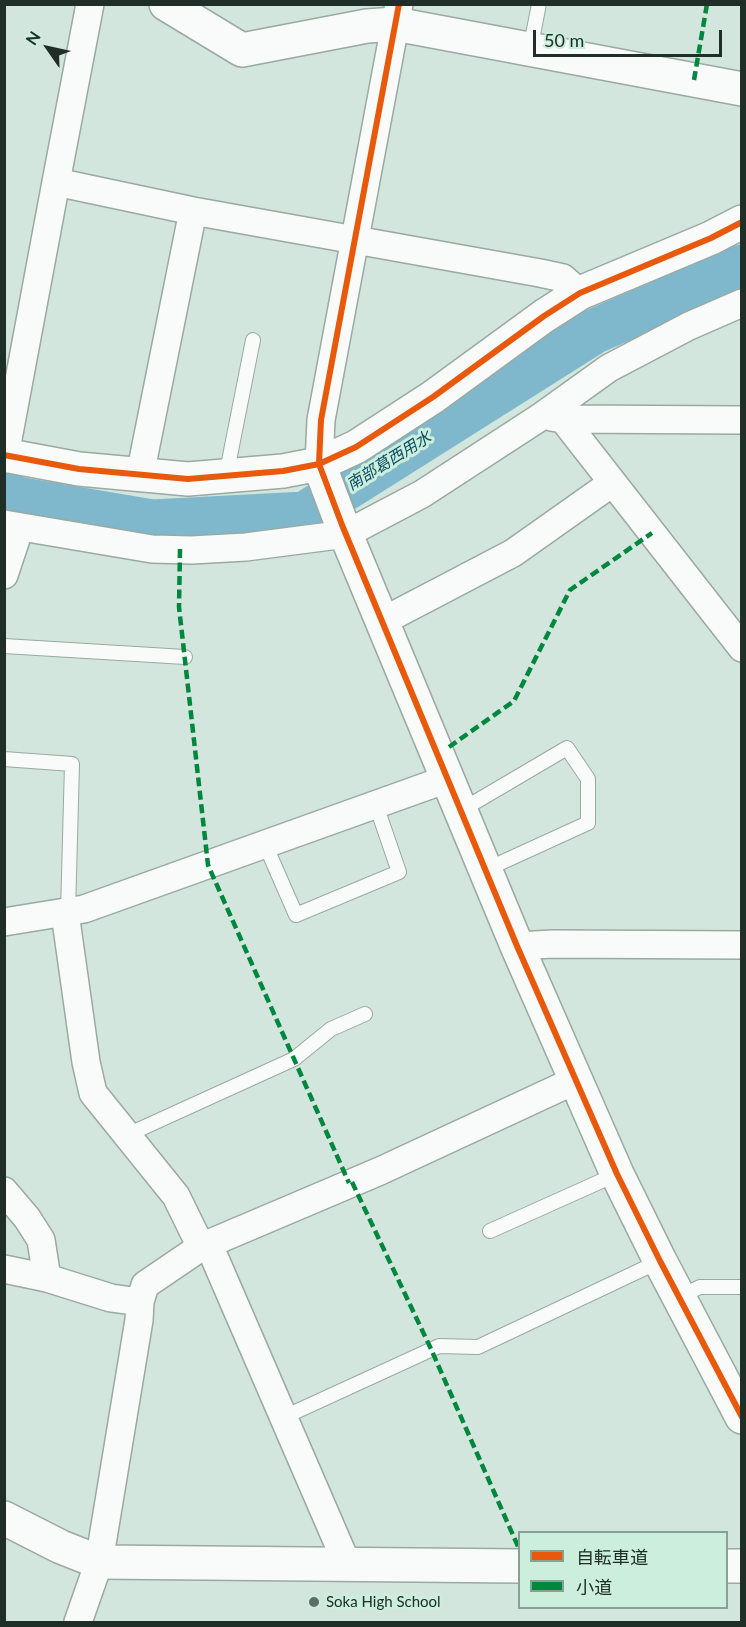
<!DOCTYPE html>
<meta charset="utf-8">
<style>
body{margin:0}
#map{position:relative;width:746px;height:1627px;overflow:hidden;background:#d3e6dd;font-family:Lato,"Noto Sans JP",sans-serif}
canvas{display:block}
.frame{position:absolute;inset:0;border:6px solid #202e28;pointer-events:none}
.legend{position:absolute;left:518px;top:1531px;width:210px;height:78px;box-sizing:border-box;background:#cbeedd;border:2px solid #87a195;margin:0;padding:8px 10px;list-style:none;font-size:18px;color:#202e28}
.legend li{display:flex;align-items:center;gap:12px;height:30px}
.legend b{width:30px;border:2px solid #87a195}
.north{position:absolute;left:18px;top:18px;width:60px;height:60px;-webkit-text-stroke:4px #cbeedd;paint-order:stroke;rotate:304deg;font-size:16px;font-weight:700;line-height:24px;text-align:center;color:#202e28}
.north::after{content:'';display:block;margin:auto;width:21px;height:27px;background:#202e28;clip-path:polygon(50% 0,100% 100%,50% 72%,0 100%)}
.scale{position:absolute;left:533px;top:30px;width:189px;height:27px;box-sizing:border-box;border:3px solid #202e28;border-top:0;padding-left:8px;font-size:18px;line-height:21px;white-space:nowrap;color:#202e28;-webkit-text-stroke:4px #cbeedd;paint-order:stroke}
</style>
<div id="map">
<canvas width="746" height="1627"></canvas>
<div class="frame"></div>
<ul class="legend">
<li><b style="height:8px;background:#e8590c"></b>自転車道</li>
<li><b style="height:8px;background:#00873e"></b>小道</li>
</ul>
<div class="north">N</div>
<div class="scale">50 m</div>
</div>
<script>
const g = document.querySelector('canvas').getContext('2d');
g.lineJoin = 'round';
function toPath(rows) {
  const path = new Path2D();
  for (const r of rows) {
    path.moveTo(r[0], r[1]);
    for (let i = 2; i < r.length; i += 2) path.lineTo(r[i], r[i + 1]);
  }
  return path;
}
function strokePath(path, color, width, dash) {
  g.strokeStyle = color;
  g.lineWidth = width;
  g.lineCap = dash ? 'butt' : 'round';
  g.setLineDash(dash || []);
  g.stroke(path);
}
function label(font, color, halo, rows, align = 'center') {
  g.font = font + ' Lato,"Noto Sans JP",sans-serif';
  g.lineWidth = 6;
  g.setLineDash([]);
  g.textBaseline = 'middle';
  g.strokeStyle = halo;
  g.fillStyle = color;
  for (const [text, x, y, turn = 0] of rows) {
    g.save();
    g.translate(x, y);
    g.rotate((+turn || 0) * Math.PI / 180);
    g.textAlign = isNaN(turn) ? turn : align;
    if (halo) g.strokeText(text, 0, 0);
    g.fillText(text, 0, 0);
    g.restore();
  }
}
const river = toPath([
 [4,494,22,500,152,522,305,514,595,331,742,267]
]);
const service = toPath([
 [530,50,539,4],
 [226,476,253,340],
 [4,646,185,657],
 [4,759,72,764,68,913],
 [460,811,567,748,588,779,588,823,485,870],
 [265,844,296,915,399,872,376,805],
 [127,1135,294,1059,331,1029,365,1014],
 [490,1231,617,1174],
 [679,1297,700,1287,742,1287],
 [282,1418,439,1346,478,1347,660,1261]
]);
const minor = toPath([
 [90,4,56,182,193,211,540,273,563,278,580,293],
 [551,417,563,419,742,420],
 [563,419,742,648],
 [5,455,56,182],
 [319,464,321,420,399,4],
 [140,475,193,211],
 [4,524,152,549,192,550,246,547,346,534,422,494,542,416,609,368,689,326,742,303],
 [4,575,20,527],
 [383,621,513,553,612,483],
 [65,913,86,1062,93,1093,176,1196,201,1247],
 [4,922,84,909,447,779],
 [517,946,553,944,742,945],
 [4,1191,27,1218,41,1240,47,1278],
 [209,1245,347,1564],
 [4,1269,47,1278,111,1298,140,1302,145,1285,201,1247,380,1171,576,1080],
 [78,1622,99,1562,139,1320,140,1302]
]);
const tertiary = toPath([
 [166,4,242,50,367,26,395,24,742,89],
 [4,455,79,469,188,479,283,471,319,464,356,447,433,397,544,316,580,293,711,238,742,222],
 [319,464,342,525,517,946,617,1174,660,1261,742,1417],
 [4,1518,61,1547,99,1562,520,1566],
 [726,1566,742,1566]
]);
const quiet = toPath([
 [694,80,707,4],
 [180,549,179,607,208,865,349,1183],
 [449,747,514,701,570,590,652,533],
 [352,1182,431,1349,520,1551]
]);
const cycleway = toPath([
 [399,4,321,420,319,464,342,525,517,946,617,1174,660,1261,742,1417],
 [4,455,79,469,188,479,283,471,319,464,356,447,433,397,544,316,580,293,711,238,742,222]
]);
const markers = [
 [314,1602,6,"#5f6e67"]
];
const poiNames = [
 ["Soka High School",326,1602]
];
const waterNames = [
 ["南部葛西用水",389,461,-32]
];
strokePath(river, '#7fb8cd', 45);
strokePath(service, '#9aa9a2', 16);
strokePath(minor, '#9aa9a2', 30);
strokePath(tertiary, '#9aa9a2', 36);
strokePath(service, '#f8fbfa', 14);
strokePath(minor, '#f8fbfa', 27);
strokePath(tertiary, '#f8fbfa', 33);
strokePath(quiet, '#00873e', 4.5, [9, 4.5]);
strokePath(cycleway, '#e8590c', 6);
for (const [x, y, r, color] of markers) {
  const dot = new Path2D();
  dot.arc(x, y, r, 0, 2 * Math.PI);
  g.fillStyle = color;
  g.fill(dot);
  strokePath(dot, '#cbeedd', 2);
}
label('15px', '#202e28', '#cbeedd', poiNames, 'left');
label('italic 16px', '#0a4a61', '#cbeedd', waterNames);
</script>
